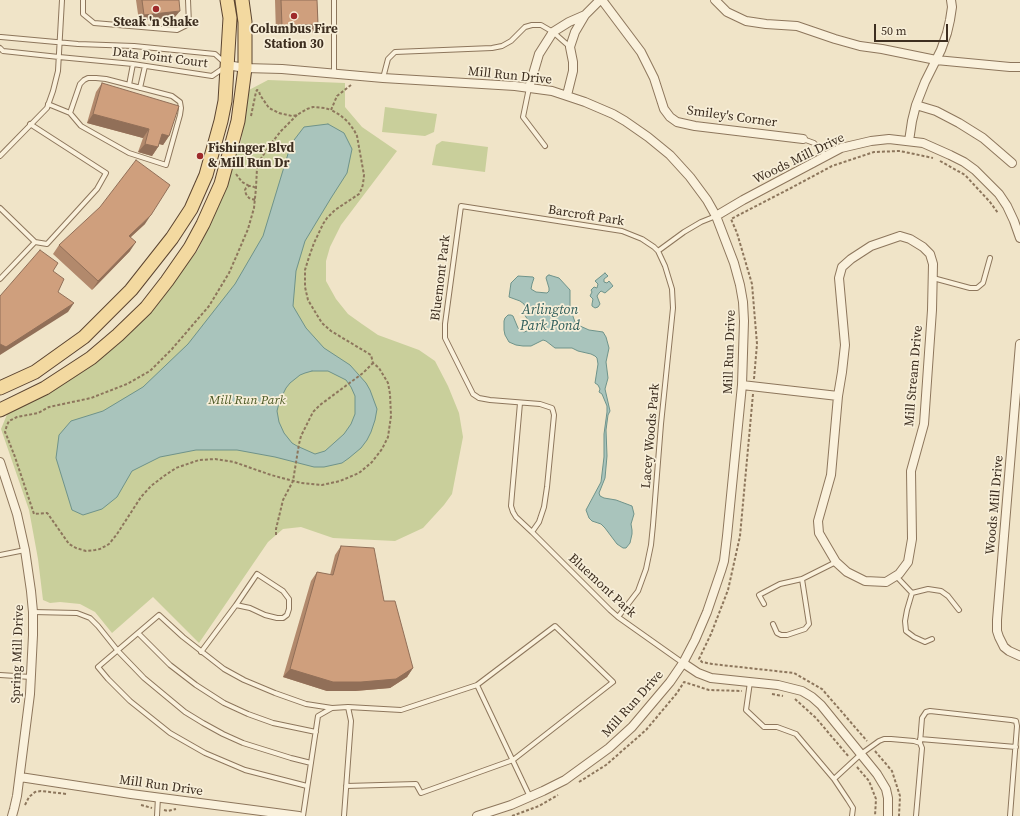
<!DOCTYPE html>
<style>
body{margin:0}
#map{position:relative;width:1020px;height:816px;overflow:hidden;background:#f0e4c8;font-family:"Source Serif 4",serif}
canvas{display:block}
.scale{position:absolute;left:874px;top:24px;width:74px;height:18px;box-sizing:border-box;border:2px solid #3d2e20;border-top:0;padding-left:5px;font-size:12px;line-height:14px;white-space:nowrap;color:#3d2e20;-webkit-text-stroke:3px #f7eed8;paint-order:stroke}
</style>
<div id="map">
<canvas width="1020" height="816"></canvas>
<div class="scale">50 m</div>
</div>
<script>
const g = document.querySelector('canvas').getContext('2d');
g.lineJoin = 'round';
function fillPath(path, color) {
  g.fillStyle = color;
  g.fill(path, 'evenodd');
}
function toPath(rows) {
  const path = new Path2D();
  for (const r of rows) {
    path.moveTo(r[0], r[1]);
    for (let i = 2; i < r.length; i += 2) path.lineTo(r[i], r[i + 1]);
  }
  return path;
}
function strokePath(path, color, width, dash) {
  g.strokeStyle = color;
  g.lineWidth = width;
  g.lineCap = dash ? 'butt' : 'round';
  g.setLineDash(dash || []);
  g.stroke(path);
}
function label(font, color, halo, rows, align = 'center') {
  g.font = font + ' "Source Serif 4",serif';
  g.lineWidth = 3.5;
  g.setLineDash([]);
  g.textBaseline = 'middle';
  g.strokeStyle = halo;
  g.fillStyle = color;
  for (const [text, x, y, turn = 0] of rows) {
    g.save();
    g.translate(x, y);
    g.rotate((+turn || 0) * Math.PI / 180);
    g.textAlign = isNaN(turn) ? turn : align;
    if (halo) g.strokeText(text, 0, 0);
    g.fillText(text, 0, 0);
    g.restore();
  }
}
const green = toPath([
 [268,80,345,83,345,107,362,127,397,151,341,225,330,247,326,261,326,281,336,299,348,314,362,324,378,335,419,350,435,361,448,386,459,413,463,437,452,494,444,505,423,528,395,541,333,538,301,527,283,529,268,542,199,643,153,597,112,633,95,612,80,604,60,602,50,603,43,600,38,559,29,510,1,429,8,412,154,306,198,250,219,205,241,141,245,112,249,90],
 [385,107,437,114,434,132,425,136,382,132],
 [442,141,488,147,485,172,432,165,436,145]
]);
const water = toPath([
 [328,124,344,133,352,149,347,173,331,198,305,241,296,271,293,306,306,328,324,348,350,365,366,383,370,390,377,409,375,420,371,432,367,440,361,448,349,458,342,463,324,467,314,467,275,457,237,450,196,450,160,457,132,471,117,497,102,509,83,515,72,510,56,458,59,435,71,421,103,411,143,387,188,344,235,284,263,236,291,144,304,127,328,124],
 [312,371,328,371,346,380,351,387,355,396,355,414,351,424,344,434,325,451,315,454,297,446,292,443,284,433,279,422,277,411,279,403,282,396,286,388,290,383,300,375,305,373,312,371],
 [605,273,608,276,604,279,604,282,607,283,609,281,613,286,605,293,601,291,599,293,597,296,600,304,598,307,595,308,592,306,592,304,593,299,590,296,592,292,591,290,594,287,597,288,598,284,595,281,605,273],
 [549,275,559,278,570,290,570,308,575,322,580,326,589,330,603,332,606,337,609,348,606,362,608,378,605,389,610,411,608,415,606,430,607,456,605,478,599,493,600,496,604,498,616,500,632,506,634,514,631,524,632,530,632,534,630,543,626,548,623,548,617,544,605,528,601,524,592,521,589,518,586,510,601,482,604,457,604,434,607,412,607,406,602,394,599,392,600,389,598,385,595,383,598,364,597,358,595,356,591,354,578,351,572,348,555,348,546,341,543,340,531,346,523,346,516,345,509,342,505,335,504,330,504,321,505,318,508,315,511,315,513,316,518,328,520,330,524,332,527,331,529,328,528,320,524,314,525,307,524,304,520,301,509,297,511,283,518,276,533,277,534,278,532,284,531,289,536,292,547,293,549,291,549,288,546,278,547,276,549,275]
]);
const path = toPath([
 [297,115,281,131,270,145,258,163,257,168,256,188,254,208,248,229,236,257,229,273,209,306,172,349,150,371,127,384,91,398,49,407,38,413,17,417,9,421,7,425,5,432,6,434,15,457,34,514,47,513,48,514,69,544,76,548,86,551,95,550,100,549,109,544,117,534,141,497,151,486,164,476,176,468,199,460,215,459,234,462,271,475,301,483,322,485,340,481,359,473,372,462,382,449,388,437,391,416,390,394,388,383,379,368,373,363,371,355,331,331,322,323,317,315,308,300,305,287,305,270,309,257,314,243,323,224,327,218,335,210,359,194,362,188,363,184,364,175,357,136,354,130,348,122,340,115,331,110],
 [251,116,256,92,257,90,259,91,260,95,269,108,279,113,292,116,297,115,307,109,313,107,325,108,331,110,337,96,351,85],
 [940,161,965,175,990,202,998,213],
 [236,174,242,182,249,186],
 [255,200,249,198,246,194,245,190,246,188,249,186,252,186,256,188],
 [754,379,757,344,752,284,737,233,731,219,791,188,832,166,874,152,900,151,933,158],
 [753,394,740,536,728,590,711,634,699,659,702,662,712,664,794,673,822,689,867,741],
 [276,535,276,529,283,500,293,481,299,444,301,436,313,412,320,405,363,373,373,363],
 [772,694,783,696],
 [795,699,816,718,849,757],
 [875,751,892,771,900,796,899,816],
 [857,767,869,781,876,799,875,816],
 [579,782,606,765,646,730,677,693,684,682,709,690,742,691],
 [25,805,29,797,35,792,41,791,67,794],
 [141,805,152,808],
 [164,810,168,811,176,809],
 [512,816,539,806,558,795]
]);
const lane = toPath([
 [83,0,83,14,94,23,177,30,189,24,188,0],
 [0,37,1,37,78,44,134,46,215,54,225,63],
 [0,48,3,51,59,57,133,64,212,76,225,67],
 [334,73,334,0],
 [383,78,388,59,395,52,492,48,502,46,511,41,525,27,532,25,541,25,553,32,570,47],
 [129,85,133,64],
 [140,88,145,66],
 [529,88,523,117,545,146],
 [48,104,70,113,80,84,84,80,88,78,96,78,106,79,172,96,180,102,181,108,180,115,166,165,129,153,81,126,70,113],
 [30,124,106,173,97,189,47,244,35,242],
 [803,139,814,143,822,151,826,156],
 [0,156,47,108,53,91,58,71,62,0],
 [0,208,35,242,0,279],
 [658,251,684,232,701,222,716,216],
 [933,278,970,288,977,288,983,283,990,258],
 [520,403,512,494,511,506,513,512,516,517,532,532],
 [0,555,25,550],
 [896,576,912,593,907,610,905,621,906,631,914,637,925,642,932,639],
 [912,593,928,589,941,591,948,596,959,610],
 [764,604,759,595,780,584,802,579,836,562],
 [33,612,77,613,90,618,98,626,118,651,144,678,185,712,203,723,223,734,243,743,291,758,311,763],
 [618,617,638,591,646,569,651,545,653,525,661,424,673,308,672,289,665,266,658,251,654,247,642,239,622,231,461,206,445,324,445,338,473,394,479,398,490,400,540,404,552,408,553,411,554,415,547,487,544,507,539,522,532,532,610,610,618,617,683,663],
 [773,624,777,633,781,635,787,635,805,629,809,624,802,579],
 [138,633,170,665,196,685,224,703,248,714,273,723,316,732],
 [201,652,236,605,250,608,265,615,277,618,283,618,287,615,289,609,289,599,283,591,257,574,236,605],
 [0,675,31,677],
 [750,682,746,710,764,727,777,727,796,734,834,779,861,754,879,741,884,739,891,739,914,741,920,743,922,748,916,816],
 [348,707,401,710,477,685,530,797],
 [920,739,1016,747],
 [920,743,922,718,926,712,930,711,1011,720,1016,721,1017,726,1010,816],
 [834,779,848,800,853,808,852,816],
 [307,786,245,770,205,753,170,733,130,701,108,679,98,667,159,615,183,637,224,669,244,680,275,693,306,704,332,708],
 [346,786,416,784,421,793,513,760,613,682,555,626,477,685],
 [157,816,158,797],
 [303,816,318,716,332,708,348,707,351,721,344,816]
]);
const street = toPath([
 [602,0,641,52,654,78,664,109,670,117,677,122,695,126,803,139],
 [715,0,727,12,746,21,766,24,797,26,835,39,860,46,882,49,936,60,1010,67,1020,67],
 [227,65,245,68,282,69,383,78,515,86,552,91,585,102,613,114,625,121,648,137,670,155,690,177,707,200,716,216,734,263,740,285,743,302,744,321,742,385,727,536,724,561,721,571,707,612,695,640,683,663,670,682,632,727,609,748,565,780,543,791,511,805,477,816],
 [529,88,539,54,553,32,569,22,585,15],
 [567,95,573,71,573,62,570,47,575,32,585,15,600,0],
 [916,105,936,111,959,123,983,138,1012,163],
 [909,141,912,121,916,105,925,82,941,50,947,33,950,20,952,7,951,0],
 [716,216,743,200,841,148,871,141,889,139,923,143,950,155,964,162,975,170,999,194,1007,206,1014,221,1020,238],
 [900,236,910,239,923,247,930,254,933,264,932,310,924,424,911,471,912,539,908,562,899,574,886,582,865,581,847,572,836,562,819,533,818,521,831,475,838,396,842,372,845,345,839,278,842,267,851,259,871,246,900,236],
 [1020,344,997,620,997,631,999,637,1004,647,1009,651,1020,656],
 [742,385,838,396],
 [0,462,17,514,25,550,31,591,33,612,33,635,30,694,17,796,14,809,12,816],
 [683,663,698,673,711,678,778,685,802,691,812,697,821,705,877,774,886,789,888,798,888,816],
 [20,777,131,794,299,816]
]);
const primary = toPath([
 [0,388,35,372,84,337,131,290,172,238,191,209,206,175,221,121,225,101,230,18,227,0],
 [0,410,45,388,91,358,118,335,146,308,167,281,190,248,203,224,221,184,238,121,245,68,245,22,242,0]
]);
const wall = toPath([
 [136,0,179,0,175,17,139,21],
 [275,0,317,0,318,24,312,33,276,34],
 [102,83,169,136,163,145,159,144,158,147,152,156,138,152,143,138,87,123,96,92],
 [145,224,131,237,130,251,92,290,53,254,59,245],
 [341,546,384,601,413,668,407,677,390,688,355,691,327,691,283,677,311,581,317,572,330,575,335,555]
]);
const shadedWall = toPath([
 [180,11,175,17,139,21,144,15],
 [318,24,312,33,276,34,282,26],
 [93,114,149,129,143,138,87,123],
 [162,134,169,136,163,145,156,143],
 [145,144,158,147,152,156,138,152],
 [151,215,145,224,123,244,129,236],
 [136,242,130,251,92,290,98,281],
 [74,303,68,312,0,355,0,344],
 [413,668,407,677,390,688,355,691,327,691,283,677,290,669]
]);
const building = toPath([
 [142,0,179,0,180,11,144,15,142,0],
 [281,0,317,0,318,24,282,26,281,0],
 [102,83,179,106,169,136,162,134,158,147,145,144,149,129,93,114,102,83],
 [136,160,170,185,151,215,129,236,136,242,98,281,59,245,100,207,136,160],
 [40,250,58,263,53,271,64,279,58,292,74,303,6,347,0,344,0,296,40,250],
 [341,546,374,548,384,601,395,601,413,668,396,679,361,682,333,682,290,669,317,572,333,575,341,546]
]);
const markers = [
 [156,9,4,"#9e2a2b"],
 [294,16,4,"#9e2a2b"],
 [200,156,4,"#9e2a2b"]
];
const poiNames = [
 ["Steak 'n Shake",156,23],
 ["Columbus Fire",294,30],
 ["Station 30",294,45],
 ["Fishinger Blvd",208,149,"left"],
 ["& Mill Run Dr",208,164,"left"]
];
const streetNames = [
 ["Data Point Court",160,58,7],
 ["Mill Run Drive",510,76,6],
 ["Smiley's Corner",732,117,8],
 ["Woods Mill Drive",799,159,-26],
 ["Barcroft Park",586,216,9],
 ["Bluemont Park",441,278,-83],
 ["Mill Run Drive",730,352,-88],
 ["Mill Stream Drive",914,376,-85],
 ["Lacey Woods Park",651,436,-85],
 ["Woods Mill Drive",995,505,-85],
 ["Bluemont Park",602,586,43],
 ["Spring Mill Drive",18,654,-88],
 ["Mill Run Drive",633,704,-48],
 ["Mill Run Drive",161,786,8]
];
const parkNames = [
 ["Mill Run Park",247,401]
];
const waterNames = [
 ["Arlington",550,310],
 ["Park Pond",550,326]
];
fillPath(green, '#c9cf9b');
fillPath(water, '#a9c4bc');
strokePath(water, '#6f938a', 1);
strokePath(lane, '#8d765c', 6);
strokePath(street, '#8d765c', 10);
strokePath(primary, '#5b4430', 15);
strokePath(path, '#8d765c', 2, [3, 2]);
strokePath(lane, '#faf1dc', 4);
strokePath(street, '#faf1dc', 8);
strokePath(primary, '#f3d9a0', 13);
fillPath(wall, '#b2896c');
fillPath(shadedWall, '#916f58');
fillPath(building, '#cf9f7d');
strokePath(building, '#916f58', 1);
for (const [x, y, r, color] of markers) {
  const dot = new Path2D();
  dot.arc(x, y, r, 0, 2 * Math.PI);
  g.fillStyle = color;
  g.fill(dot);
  strokePath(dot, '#f7eed8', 1.5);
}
label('bold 13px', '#3d2e20', '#f7eed8', poiNames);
label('13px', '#3d2e20', '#f7eed8', streetNames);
label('italic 13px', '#4d5a26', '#f7eed8', parkNames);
label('italic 14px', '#2f5d5a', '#f7eed8', waterNames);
</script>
